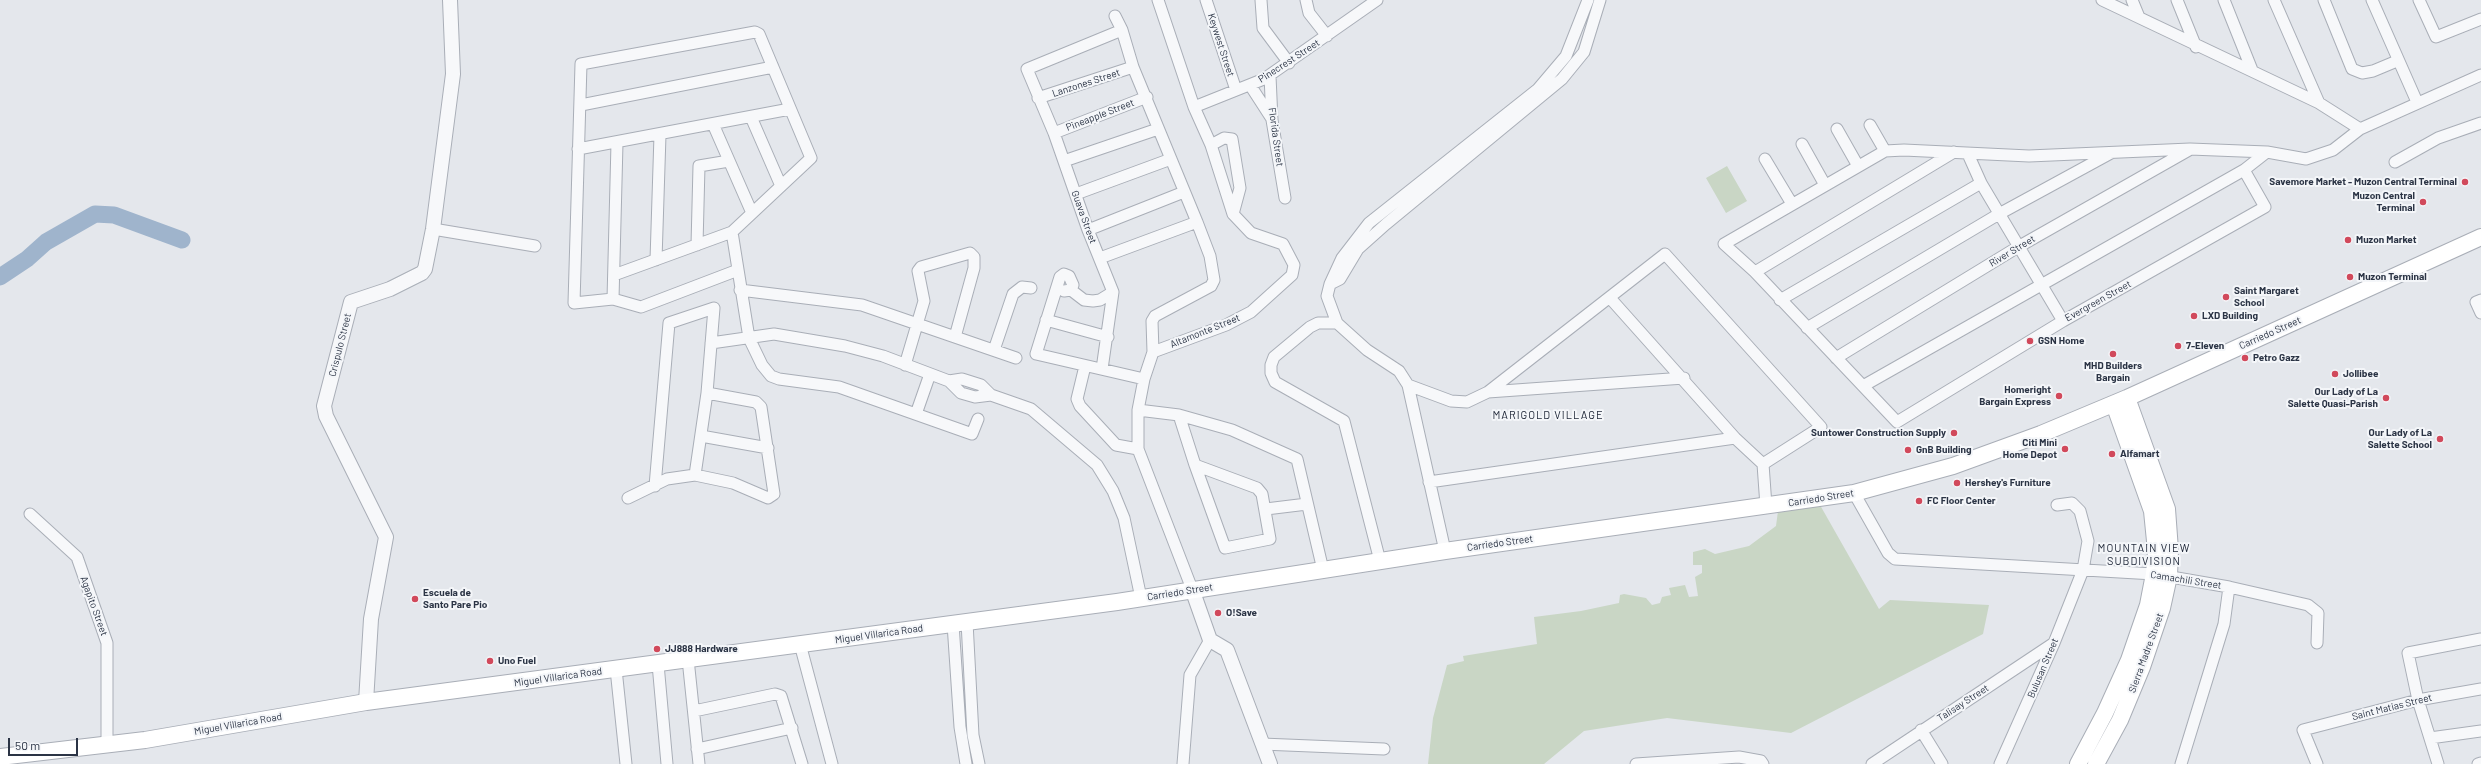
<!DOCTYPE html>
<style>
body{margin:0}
#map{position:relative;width:2481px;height:764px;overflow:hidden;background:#e4e7ec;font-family:Barlow,sans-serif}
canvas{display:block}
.scale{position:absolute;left:8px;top:738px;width:70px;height:18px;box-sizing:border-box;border:2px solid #2b3445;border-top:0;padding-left:5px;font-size:12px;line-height:14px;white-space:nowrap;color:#2b3445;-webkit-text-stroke:3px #f4f6f9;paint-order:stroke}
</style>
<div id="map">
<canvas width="2481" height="764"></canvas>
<div class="scale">50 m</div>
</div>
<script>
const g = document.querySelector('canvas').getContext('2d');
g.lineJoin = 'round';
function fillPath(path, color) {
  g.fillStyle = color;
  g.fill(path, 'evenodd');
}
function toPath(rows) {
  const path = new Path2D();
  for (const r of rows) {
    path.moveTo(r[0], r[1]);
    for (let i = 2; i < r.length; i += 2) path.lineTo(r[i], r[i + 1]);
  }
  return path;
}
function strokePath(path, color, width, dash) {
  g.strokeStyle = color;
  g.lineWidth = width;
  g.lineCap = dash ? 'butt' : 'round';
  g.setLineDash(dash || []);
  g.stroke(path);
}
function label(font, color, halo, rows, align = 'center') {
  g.font = font + ' Barlow,sans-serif';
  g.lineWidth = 4;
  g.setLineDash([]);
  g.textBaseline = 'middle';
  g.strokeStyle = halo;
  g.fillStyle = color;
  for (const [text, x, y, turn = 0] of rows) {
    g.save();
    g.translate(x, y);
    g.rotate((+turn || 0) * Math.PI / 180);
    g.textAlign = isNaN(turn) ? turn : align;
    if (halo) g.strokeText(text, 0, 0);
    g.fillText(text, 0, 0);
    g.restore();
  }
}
const green = toPath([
 [1727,166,1747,201,1726,213,1706,178],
 [1820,505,1879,609,1890,600,1989,605,1983,634,1791,733,1667,718,1584,731,1544,764,1428,764,1433,718,1447,665,1464,661,1463,656,1537,644,1534,617,1581,611,1619,603,1620,595,1624,594,1646,598,1652,605,1660,603,1662,597,1671,595,1669,588,1685,585,1689,597,1698,596,1695,577,1702,573,1702,565,1693,565,1693,552,1705,549,1715,554,1749,546,1776,526,1778,511]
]);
const river = toPath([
 [0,277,27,259,46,242,95,214,114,215,182,240]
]);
const minor = toPath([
 [1158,0,1194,107,1211,145,1233,214,1251,233,1283,244,1294,265,1292,275,1251,312,1226,325,1153,352,1144,379,1138,410,1138,449,1192,589],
 [1206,0,1236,90],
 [1261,0,1263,28,1289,63],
 [1306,0,1309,13,1327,36],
 [2102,0,2319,103,2360,129],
 [2132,0,2139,17],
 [2177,0,2196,47],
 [2224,0,2252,70],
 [2274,0,2319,103],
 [2324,0,2352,69,2362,73,2373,71,2397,61],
 [2372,0,2417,102],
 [2419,0,2436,37,2481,19],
 [1115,16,1122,30,1133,67,1197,222,1210,256,1214,280,1211,286,1155,316,1152,321,1153,352],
 [1270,76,1272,120,1285,198],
 [1250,85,1272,119],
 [1038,98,1133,67],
 [581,105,773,67],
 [1194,107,1264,79,1377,0],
 [751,117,781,186],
 [713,124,752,213],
 [1870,125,1885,151],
 [1837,129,1858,166],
 [1054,133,1147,97],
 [1802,144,1825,185],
 [1211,145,1224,138,1232,139,1240,188,1233,214],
 [578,149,790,109],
 [1968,154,1981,183,2063,321],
 [1765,159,1792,204],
 [1064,161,1158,129],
 [2395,162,2438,138,2481,123],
 [2244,170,2265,207,2063,321,1897,422,1755,272,1724,244,1885,151,1904,150,2029,156,2190,149,2267,152,2306,159,2333,150,2360,129,2481,75],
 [1076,194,1171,159],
 [433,229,535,246],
 [1088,230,1184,192],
 [732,232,749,338,762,365,771,376,779,379,839,387,972,434,978,419],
 [697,245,699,166,729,161],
 [1100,258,1197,222],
 [656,260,660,135],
 [1755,272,1954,152],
 [614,275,732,232,811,158,759,34,755,32,581,64,574,303,613,299,641,307,738,270],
 [1330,284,1342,258,1369,223,1538,89,1566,56,1588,0],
 [740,290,862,305,1016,358],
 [1071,290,1073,285,1069,276,1064,274,1060,277,1036,354,1144,379],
 [1064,291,1071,290,1084,300,1093,301,1100,300,1113,292],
 [1610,298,1735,438,1763,464,1766,506],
 [613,299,617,143],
 [1780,300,1981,183],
 [2481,300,2476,302,2481,313],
 [1046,320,1108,337],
 [1337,323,1318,323,1310,327,1274,357,1271,365,1271,373,1275,382,1344,421,1380,561],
 [1807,328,1999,214,2111,153],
 [711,343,774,334,845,346,883,356,949,381,962,379,981,385,991,395],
 [994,350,1013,294,1022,287,1031,288],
 [1836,358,2018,247,2189,150],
 [905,365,924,301,918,271,921,267,970,253,974,257,974,268,955,337],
 [1085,366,1077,399,1080,406,1116,445,1138,449],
 [1102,369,1113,292,1088,230,1054,133,1027,69,1122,30],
 [949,381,961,393,975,397,991,395,1031,409,1097,465,1113,491,1124,518,1141,598],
 [1408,385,1451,401,1467,402,1488,392,1665,254,1821,427,1763,464],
 [1863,386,2244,170,2267,152],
 [1488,392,1684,378],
 [1138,410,1179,415,1232,430,1297,459,1323,570],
 [916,414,930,374],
 [1179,415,1195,465,1225,548,1270,539,1262,494,1257,488,1195,465],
 [701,436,768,448],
 [1429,482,1735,438],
 [655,486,669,323,714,308,707,393,695,475],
 [1854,493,1888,553,1895,559,2154,574,2229,587,2224,624,2181,764],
 [628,498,667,479,695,475,733,483,768,498,774,494,761,407,756,402,707,393],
 [1266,509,1307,504],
 [30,514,77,557,107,643,107,743],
 [1445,551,1408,385,1399,371,1367,350,1337,323,1327,296,1330,284,1340,279,1358,249,1386,224,1562,79,1584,52,1600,0],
 [2229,587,2308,605,2318,613,2317,643],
 [967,622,973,735,979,764],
 [953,624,960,727,966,764],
 [800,644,832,764],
 [688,659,699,764],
 [658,664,667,764],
 [616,669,626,764],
 [694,711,775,694,781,696,802,764],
 [1921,730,1942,764],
 [2430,738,2481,731],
 [1262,744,1384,749],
 [697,749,792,728],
 [1183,764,1190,675,1210,640],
 [1636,764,1739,757,1761,761,1763,764],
 [1872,764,2054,643],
 [2000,764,2054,643,2083,570,2088,541,2080,511,2072,503,2057,505],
 [2317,764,2303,730,2418,700,2481,689],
 [2438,764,2418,700,2408,653,2481,639],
 [2478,764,2481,763]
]);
const tertiary = toPath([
 [1192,589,1210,640,1227,650,1270,764],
 [366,702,371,619,386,537,326,416,324,406,351,302,390,289,422,273,425,269,433,229,453,74,450,0]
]);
const secondary = toPath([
 [0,757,145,740,366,702,1117,602,1445,551,1854,493,1953,466,2041,434,2127,398,2481,237],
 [2078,764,2105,713,2129,660,2148,605,2154,574,2156,551,2152,511,2114,404],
 [2096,764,2120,720,2142,667,2162,608,2169,576,2170,550,2167,509,2127,398]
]);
const markers = [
 [2465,182,4,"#d1495b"],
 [2423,202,4,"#d1495b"],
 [2348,240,4,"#d1495b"],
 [2350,277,4,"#d1495b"],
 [2226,297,4,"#d1495b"],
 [2194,316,4,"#d1495b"],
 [2030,341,4,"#d1495b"],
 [2178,346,4,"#d1495b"],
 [2113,354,4,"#d1495b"],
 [2245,358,4,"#d1495b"],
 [2335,374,4,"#d1495b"],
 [2059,396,4,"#d1495b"],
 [2386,398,4,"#d1495b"],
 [1954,433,4,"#d1495b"],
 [2440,439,4,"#d1495b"],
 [2065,449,4,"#d1495b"],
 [1908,450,4,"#d1495b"],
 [2112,454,4,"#d1495b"],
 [1957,483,4,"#d1495b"],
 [1919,501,4,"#d1495b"],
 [415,599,4,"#d1495b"],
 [1218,613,4,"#d1495b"],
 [657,649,4,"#d1495b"],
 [490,661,4,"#d1495b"]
];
const streetNames = [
 ["Keywest Street",1221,45,72],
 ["Pinecrest Street",1289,61,-33],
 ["Lanzones Street",1086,83,-18],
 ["Pineapple Street",1100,115,-21],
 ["Florida Street",1276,137,82],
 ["Guava Street",1084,217,70],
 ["River Street",2012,251,-31],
 ["Evergreen Street",2098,301,-29],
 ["Altamonte Street",1205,331,-22],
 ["Carriedo Street",2270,333,-24],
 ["Crispulo Street",340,345,-76],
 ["Carriedo Street",1821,498,-9],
 ["Carriedo Street",1500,543,-8],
 ["Camachili Street",2186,580,9],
 ["Carriedo Street",1180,592,-9],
 ["Agapito Street",94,606,70],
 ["Miguel Villarica Road",879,634,-8],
 ["Sierra Madre Street",2146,653,-70],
 ["Bulusan Street",2043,668,-67],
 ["Miguel Villarica Road",558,677,-8],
 ["Talisay Street",1963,703,-33],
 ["Saint Matias Street",2392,707,-14],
 ["Miguel Villarica Road",238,724,-10]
];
const poiNames = [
 ["Savemore Market - Muzon Central Terminal",2457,182,"right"],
 ["Muzon Central",2415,196,"right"],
 ["Terminal",2415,208,"right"],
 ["Muzon Market",2356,240],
 ["Muzon Terminal",2358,277],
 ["Saint Margaret",2234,291],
 ["School",2234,303],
 ["LXD Building",2202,316],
 ["GSN Home",2038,341],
 ["7-Eleven",2186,346],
 ["Petro Gazz",2253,358],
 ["MHD Builders",2113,366,"center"],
 ["Bargain",2113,378,"center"],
 ["Jollibee",2343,374],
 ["Homeright",2051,390,"right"],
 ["Bargain Express",2051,402,"right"],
 ["Our Lady of La",2378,392,"right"],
 ["Salette Quasi-Parish",2378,404,"right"],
 ["Suntower Construction Supply",1946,433,"right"],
 ["Our Lady of La",2432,433,"right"],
 ["Salette School",2432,445,"right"],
 ["Citi Mini",2057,443,"right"],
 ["Home Depot",2057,455,"right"],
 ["GnB Building",1916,450],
 ["Alfamart",2120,454],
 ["Hershey's Furniture",1965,483],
 ["FC Floor Center",1927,501],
 ["Escuela de",423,593],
 ["Santo Pare Pio",423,605],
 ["O!Save",1226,613],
 ["JJ888 Hardware",665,649],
 ["Uno Fuel",498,661]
];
const neighbourhoodNames = [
 ["MARIGOLD VILLAGE",1548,415],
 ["MOUNTAIN VIEW",2144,548],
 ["SUBDIVISION",2144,561]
];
fillPath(green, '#c9d6c5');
strokePath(river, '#9fb4cc', 17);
strokePath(minor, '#a9aeb7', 13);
strokePath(tertiary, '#a9aeb7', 16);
strokePath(secondary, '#a9aeb7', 18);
strokePath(minor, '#f7f8fa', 11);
strokePath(tertiary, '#f7f8fa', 14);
strokePath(secondary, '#fff', 16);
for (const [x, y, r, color] of markers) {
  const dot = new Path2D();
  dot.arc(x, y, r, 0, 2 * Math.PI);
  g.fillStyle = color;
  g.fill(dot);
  strokePath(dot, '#f4f6f9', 1.5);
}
label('10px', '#2b3445', '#f4f6f9', streetNames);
label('bold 10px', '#2b3445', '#f4f6f9', poiNames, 'left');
g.letterSpacing = '1px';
label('11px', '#1d2536', '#f4f6f9', neighbourhoodNames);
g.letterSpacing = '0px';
</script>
